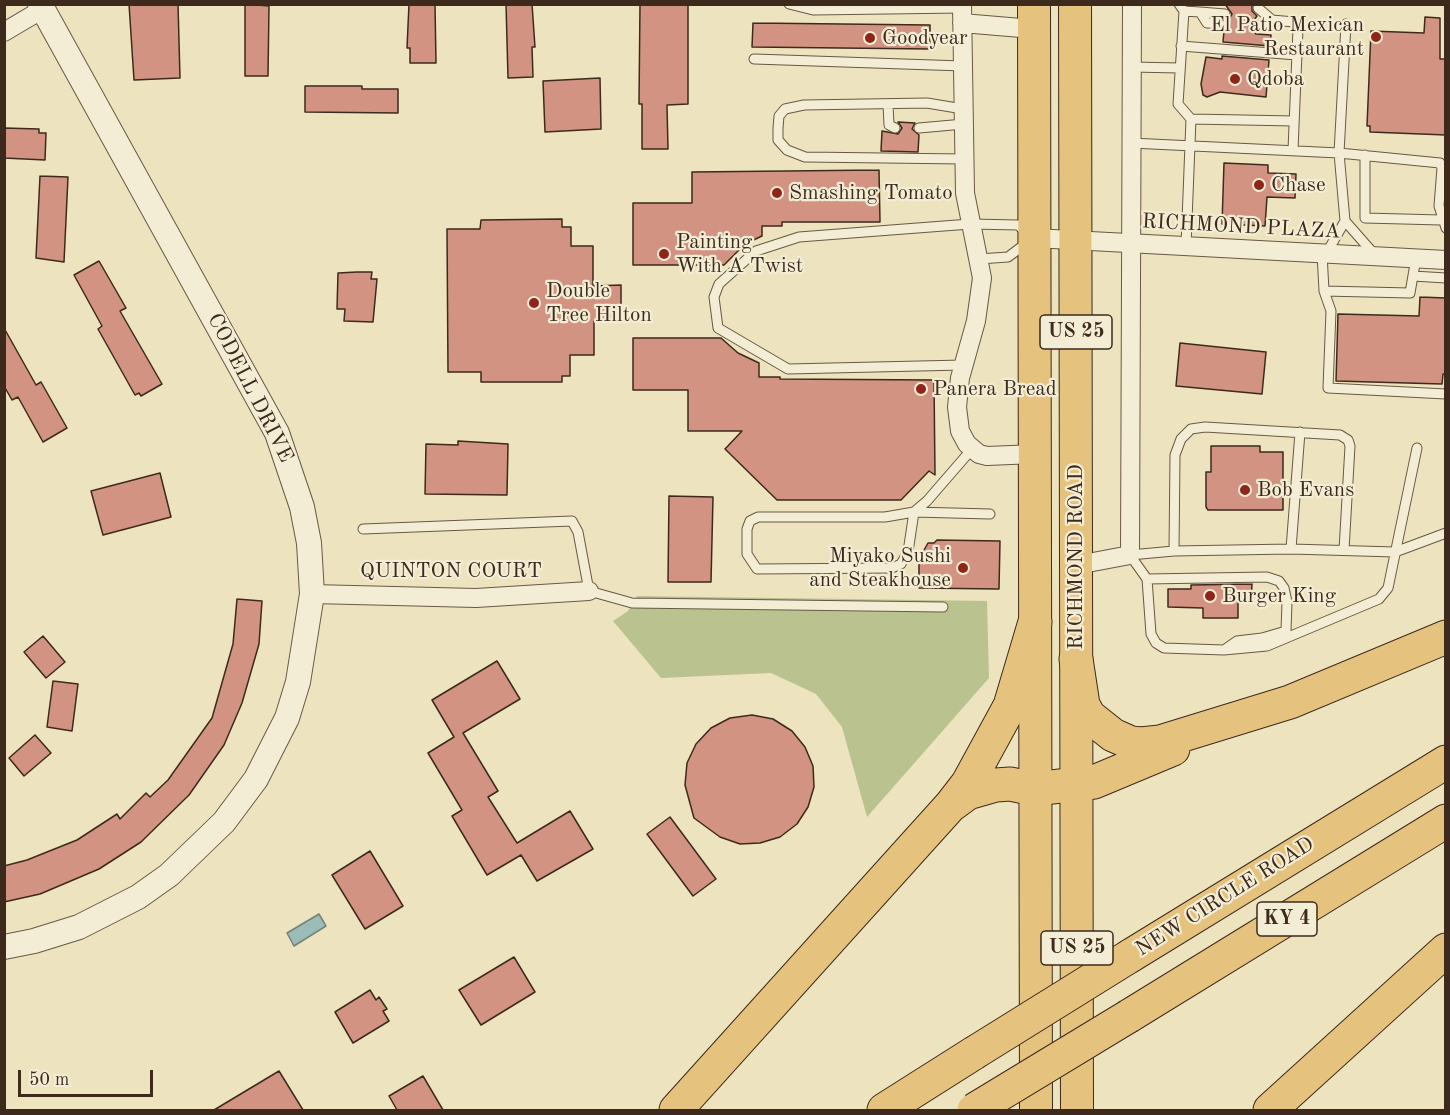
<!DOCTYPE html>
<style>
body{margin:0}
#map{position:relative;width:1450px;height:1115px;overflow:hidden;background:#ede3be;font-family:"Old Standard TT",serif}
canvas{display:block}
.frame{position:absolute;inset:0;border:6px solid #3d2a1d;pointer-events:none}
.scale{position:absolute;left:18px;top:1070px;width:135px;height:27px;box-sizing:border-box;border:3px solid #3d2a1d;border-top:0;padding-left:8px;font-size:18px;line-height:21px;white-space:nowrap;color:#3d2a1d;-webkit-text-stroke:4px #f3edd5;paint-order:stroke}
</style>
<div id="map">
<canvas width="1450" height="1115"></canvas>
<div class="frame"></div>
<div class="scale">50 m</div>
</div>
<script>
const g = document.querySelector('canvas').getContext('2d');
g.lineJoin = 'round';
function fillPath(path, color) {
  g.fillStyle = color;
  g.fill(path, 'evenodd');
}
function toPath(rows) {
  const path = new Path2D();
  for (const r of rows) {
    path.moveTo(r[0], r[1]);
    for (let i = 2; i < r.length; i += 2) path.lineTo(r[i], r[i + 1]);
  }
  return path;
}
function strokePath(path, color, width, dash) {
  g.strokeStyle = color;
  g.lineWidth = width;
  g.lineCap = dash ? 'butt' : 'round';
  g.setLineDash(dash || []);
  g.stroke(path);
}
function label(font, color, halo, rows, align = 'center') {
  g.font = font + ' "Old Standard TT",serif';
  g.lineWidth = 4.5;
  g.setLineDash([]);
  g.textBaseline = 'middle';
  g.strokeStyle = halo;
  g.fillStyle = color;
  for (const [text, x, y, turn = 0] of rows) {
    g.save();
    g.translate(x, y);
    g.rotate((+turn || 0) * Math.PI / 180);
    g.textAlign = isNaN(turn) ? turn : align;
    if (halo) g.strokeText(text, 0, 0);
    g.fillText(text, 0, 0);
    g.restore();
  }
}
const green = toPath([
 [637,596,987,601,989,678,867,817,842,727,816,694,771,673,661,678,613,621,628,611]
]);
const water = toPath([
 [319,914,326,926,294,946,287,933,319,914]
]);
const building = toPath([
 [129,4,178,4,180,78,134,80,129,4],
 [245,4,269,6,268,76,245,76,245,4],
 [409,4,435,4,436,63,410,63,410,48,407,48,409,4],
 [506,4,532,4,535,47,532,47,533,77,508,78,506,4],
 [640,4,688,4,688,104,667,105,668,149,642,149,642,104,639,104,640,4],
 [1225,4,1252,4,1252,11,1257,16,1251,24,1251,29,1256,34,1271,35,1270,46,1223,42,1224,31,1230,27,1229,19,1232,14,1225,4],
 [1425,17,1440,18,1440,59,1446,59,1446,135,1370,132,1370,126,1367,126,1371,31,1424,33,1425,17],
 [753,23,930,25,930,49,752,47,753,23],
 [1222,56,1269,60,1266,97,1220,92,1207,97,1203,95,1201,84,1206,57,1222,59,1222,56],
 [600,78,601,129,545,132,543,81,600,78],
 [305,86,362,86,362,89,398,89,398,113,305,112,305,86],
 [898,122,915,123,912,129,919,135,918,152,881,151,882,131,898,134,902,128,898,122],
 [4,128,39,129,39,133,46,133,45,160,4,158,4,128],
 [1224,163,1268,165,1268,173,1296,174,1295,198,1267,197,1265,226,1222,224,1224,163],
 [879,170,880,222,782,222,782,226,762,226,762,236,745,244,724,265,633,265,633,203,692,203,692,172,879,170],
 [40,176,68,177,64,262,36,258,40,176],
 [562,219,562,227,571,227,571,246,593,246,593,286,621,285,621,321,594,321,594,355,570,355,570,376,562,376,562,382,481,382,481,372,448,372,447,229,480,229,481,220,562,219],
 [99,261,126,308,120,311,162,384,141,396,139,393,135,395,98,329,102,326,74,275,99,261],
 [357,272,372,272,371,279,377,279,373,322,344,321,345,309,337,309,338,273,357,272],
 [1420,297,1446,298,1446,374,1443,374,1442,384,1336,381,1338,314,1419,316,1420,297],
 [4,328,36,385,41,382,67,428,43,442,18,397,12,400,4,386,4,328],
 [633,338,721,338,738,353,759,363,759,377,780,377,780,379,934,380,935,475,929,471,901,500,777,500,725,449,742,431,688,431,688,390,633,390,633,338],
 [1180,343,1266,352,1262,394,1176,386,1180,343],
 [458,441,508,444,507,495,425,494,426,444,458,445,458,441],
 [1211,446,1260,446,1260,452,1283,452,1283,510,1208,510,1206,507,1206,472,1211,472,1211,446],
 [160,473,171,517,103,535,91,491,160,473],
 [669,496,713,497,711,582,668,582,669,496],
 [937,540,1000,541,999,589,919,588,919,559,928,543,934,543,937,540],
 [1252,584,1251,603,1238,603,1238,618,1203,618,1203,608,1168,607,1168,589,1191,589,1191,585,1252,584],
 [237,599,262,601,259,644,242,703,224,745,189,795,141,842,99,869,40,894,4,902,4,866,27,860,77,840,117,814,120,819,146,793,150,797,168,780,212,718,233,644,237,599],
 [43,636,65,662,46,678,24,652,43,636],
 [497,661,520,699,463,733,498,791,488,797,517,843,570,811,593,849,537,881,521,855,487,875,452,816,462,810,428,753,454,737,432,700,497,661],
 [53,681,78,684,72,731,47,727,53,681],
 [752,715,773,719,792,731,805,747,813,766,814,787,808,807,797,824,780,837,760,843,740,844,720,837,694,818,685,785,687,763,696,744,711,728,730,718,752,715],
 [35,735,51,753,24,776,9,758,35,735],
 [670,817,716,879,693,896,647,834,670,817],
 [370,851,403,906,365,929,332,875,370,851],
 [514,957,535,992,481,1025,459,990,514,957],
 [370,990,376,1000,379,997,387,1009,383,1011,389,1021,353,1043,335,1012,370,990],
 [279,1071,303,1110,214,1110,279,1071],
 [423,1076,443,1110,397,1110,389,1096,423,1076]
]);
const service = toPath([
 [789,4,813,10,962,8],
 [1179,4,1184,11,1178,104,1191,119],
 [1258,8,1272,20],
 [1184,11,1200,12,1207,23,1224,24],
 [1200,12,1225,14],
 [1346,24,1339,153,1440,163,1442,168,1439,206,1446,228],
 [1257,27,1272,20,1294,22,1298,29,1293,150],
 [1181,46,1297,55],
 [754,59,963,66],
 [1131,67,1180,68],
 [888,104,889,125,895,128],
 [963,109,927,103,804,105,785,109,779,116,778,128,778,140,787,150,805,157,964,159],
 [919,128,964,124],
 [1131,143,1339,153,1345,221,1326,254],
 [1365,155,1365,218,1441,220],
 [1345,221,1374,254],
 [1186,246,1191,119,1294,121],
 [1322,253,1324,291,1410,293,1416,258],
 [979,259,1008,257,1028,242],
 [1413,276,1446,278],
 [1324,291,1331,311,1328,388,1446,394],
 [963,365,788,369,718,328,714,297,719,284,756,251,799,237,970,224,1018,225,1026,232],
 [972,449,927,501,914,512,885,517,758,517,750,521,747,529,747,554,757,569,892,568,901,564,908,552,914,512,990,514],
 [363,529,572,521,578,532,589,591,632,603,943,607],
 [1291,549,1300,432],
 [1174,551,1175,455,1181,439,1191,429,1205,427,1340,435,1348,440,1350,446,1344,550],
 [1130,555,1147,579,1151,634,1156,643,1164,648,1224,650,1267,646,1379,599,1388,588,1417,448],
 [1130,555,1174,551,1291,549,1395,552,1446,533],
 [1147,579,1267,577,1279,581,1284,588,1287,602,1286,631,1262,638,1237,641,1224,650]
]);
const minor = toPath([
 [962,4,965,193,982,278,976,321,960,378,957,407,960,431,967,444,979,454,987,456,1035,454],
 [962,23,1033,29],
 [4,32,43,9],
 [1034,238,1446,260],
 [1077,565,1130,555,1132,4],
 [312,594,476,598,589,591]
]);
const tertiary = toPath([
 [4,947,34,941,79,927,138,897,169,875,224,822,256,779,287,718,298,682,312,594,309,543,302,507,277,433,40,4]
]);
const trunk = toPath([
 [1034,4,1036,1110],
 [1075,4,1077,1110]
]);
const motorway = toPath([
 [1076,659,1083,705,1089,716,1113,735,1131,743,1141,744,1160,742,1290,702,1446,637],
 [953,804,968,793,996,785,1010,784,1035,789,1094,782,1173,749],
 [1130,956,1446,762],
 [1129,1016,1446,821],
 [676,1110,951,805,968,783,1010,706,1035,622],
 [884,1110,974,1053],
 [1270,1110,1446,950]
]);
const motorwayBridge = toPath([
 [974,1053,1130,956],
 [974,1110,1129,1016]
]);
const markers = [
 [1376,37,6,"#8f2418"],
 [870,38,6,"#8f2418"],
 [1235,79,6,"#8f2418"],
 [1259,185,6,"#8f2418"],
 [777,193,6,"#8f2418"],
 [664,254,6,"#8f2418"],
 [534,303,6,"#8f2418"],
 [921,389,6,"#8f2418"],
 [1245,490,6,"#8f2418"],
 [963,568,6,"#8f2418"],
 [1210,596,6,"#8f2418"]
];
const shields = [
 [1076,332,72],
 [1287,919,60],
 [1077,948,72]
];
const shieldNames = [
 ["US 25",1076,332],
 ["KY 4",1287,919],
 ["US 25",1077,948]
];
const poiNames = [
 ["El Patio Mexican",1364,25,"right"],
 ["Restaurant",1364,49,"right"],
 ["Goodyear",882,38],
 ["Qdoba",1247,79],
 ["Chase",1271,185],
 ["Smashing Tomato",789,193],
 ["Painting",676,242],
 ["With A Twist",676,266],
 ["Double",546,291],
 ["Tree Hilton",546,315],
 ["Panera Bread",933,389],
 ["Bob Evans",1257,490],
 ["Miyako Sushi",951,556,"right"],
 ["and Steakhouse",951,580,"right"],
 ["Burger King",1222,596]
];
const streetNames = [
 ["RICHMOND PLAZA",1241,227,3],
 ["CODELL DRIVE",250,388,63],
 ["RICHMOND ROAD",1076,557,-90],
 ["QUINTON COURT",451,571],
 ["NEW CIRCLE ROAD",1225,897,-32]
];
fillPath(green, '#bac390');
fillPath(water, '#9abdb7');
strokePath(water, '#758279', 1.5);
fillPath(building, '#d29382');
strokePath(building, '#3d2a1d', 1.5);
strokePath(service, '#695845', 11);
strokePath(minor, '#695845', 20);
strokePath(tertiary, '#695845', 26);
strokePath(trunk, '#3d2a1d', 34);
strokePath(motorway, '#3d2a1d', 35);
strokePath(service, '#f3edd5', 9);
strokePath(minor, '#f3edd5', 18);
strokePath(tertiary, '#f3edd5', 24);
strokePath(trunk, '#e6c27f', 32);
strokePath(motorway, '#e6c27f', 33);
strokePath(motorwayBridge, '#3d2a1d', 35, []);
strokePath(motorwayBridge, '#e6c27f', 33);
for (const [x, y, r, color] of markers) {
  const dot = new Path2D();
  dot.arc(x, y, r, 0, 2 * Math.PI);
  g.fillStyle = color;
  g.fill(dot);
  strokePath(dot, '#f3edd5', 2);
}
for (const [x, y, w] of shields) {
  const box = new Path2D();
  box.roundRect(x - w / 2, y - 17, w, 34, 4.5);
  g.fillStyle = '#f3edd5';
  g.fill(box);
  strokePath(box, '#3d2a1d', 1.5);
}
label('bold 20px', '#3d2a1d', null, shieldNames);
label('21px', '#3d2a1d', '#f3edd5', poiNames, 'left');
label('21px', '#3d2a1d', '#f3edd5', streetNames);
</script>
